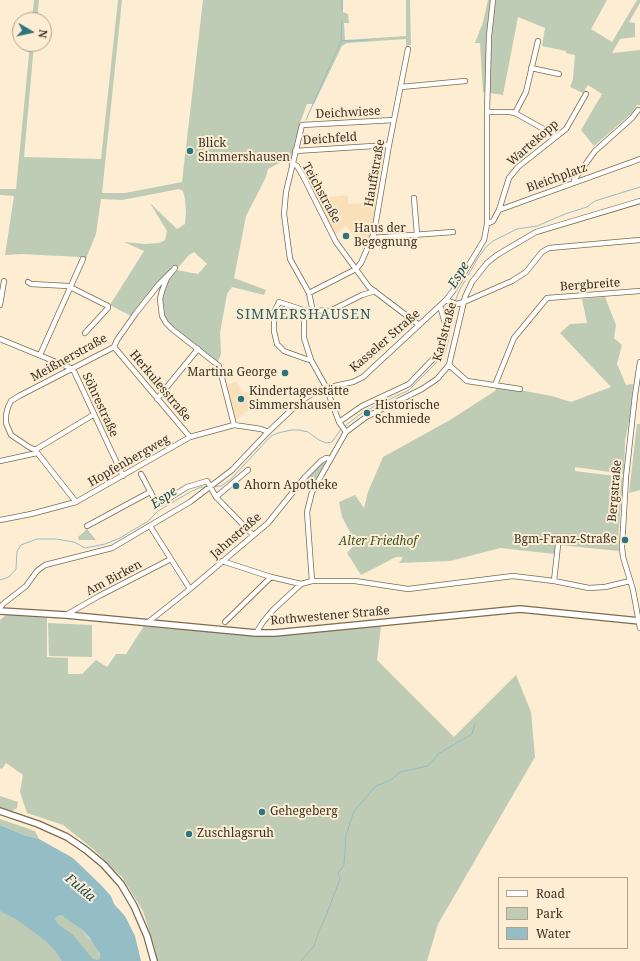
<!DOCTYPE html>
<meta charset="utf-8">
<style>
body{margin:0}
#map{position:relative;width:640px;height:961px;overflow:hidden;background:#fdedd3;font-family:"Noto Serif",serif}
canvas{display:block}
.legend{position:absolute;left:498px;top:877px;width:130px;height:72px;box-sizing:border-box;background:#fdedd3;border:1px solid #afa28e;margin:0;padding:5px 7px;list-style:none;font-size:12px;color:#3a3226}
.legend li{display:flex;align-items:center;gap:8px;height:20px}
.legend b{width:20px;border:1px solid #afa28e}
.north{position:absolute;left:12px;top:12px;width:40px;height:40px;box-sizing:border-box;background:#fdedd3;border:1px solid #afa28e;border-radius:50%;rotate:99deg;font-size:11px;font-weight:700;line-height:16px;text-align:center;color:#3a3226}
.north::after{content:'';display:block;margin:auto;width:14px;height:18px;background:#2c747e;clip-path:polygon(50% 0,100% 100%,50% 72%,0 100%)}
</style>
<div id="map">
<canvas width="640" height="961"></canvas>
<ul class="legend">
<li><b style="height:5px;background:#fff"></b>Road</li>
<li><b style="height:11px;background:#beccb6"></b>Park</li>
<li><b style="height:11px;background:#95bdc5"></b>Water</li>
</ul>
<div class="north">N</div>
</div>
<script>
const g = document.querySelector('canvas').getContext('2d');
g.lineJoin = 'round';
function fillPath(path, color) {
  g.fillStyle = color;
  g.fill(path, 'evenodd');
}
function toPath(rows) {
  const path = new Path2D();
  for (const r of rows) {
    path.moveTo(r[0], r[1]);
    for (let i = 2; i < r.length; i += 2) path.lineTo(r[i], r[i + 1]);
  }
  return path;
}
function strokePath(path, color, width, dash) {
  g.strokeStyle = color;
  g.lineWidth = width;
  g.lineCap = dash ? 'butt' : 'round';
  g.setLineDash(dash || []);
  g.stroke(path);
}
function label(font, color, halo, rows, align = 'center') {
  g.font = font + ' "Noto Serif",serif';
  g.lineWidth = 4;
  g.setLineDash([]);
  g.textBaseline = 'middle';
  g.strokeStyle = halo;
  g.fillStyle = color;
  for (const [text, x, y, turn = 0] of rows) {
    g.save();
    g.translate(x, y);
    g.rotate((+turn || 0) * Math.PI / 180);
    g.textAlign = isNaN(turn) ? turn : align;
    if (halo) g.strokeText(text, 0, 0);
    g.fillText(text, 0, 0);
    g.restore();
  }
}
const built = toPath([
 [348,195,348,204,379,202,372,234,364,249,346,226,334,235,315,198],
 [237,381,243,393,249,392,256,404,235,421,227,385]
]);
const green = toPath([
 [34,0,39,0,37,20,32,20],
 [118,0,122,0,102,193,125,193,182,182,203,0,343,0,343,12,348,14,349,23,344,23,345,40,406,36,406,0,410,0,411,45,406,46,406,39,347,43,342,46,314,104,307,104,300,123,290,161,279,163,268,169,266,177,246,216,234,278,266,290,264,295,232,287,227,294,220,333,221,354,217,364,166,321,161,300,162,292,155,287,131,316,110,305,144,251,124,242,145,244,159,243,165,240,167,231,150,203,177,229,185,224,186,212,185,199,183,191,179,189,122,200,101,199,96,234,85,261,80,257,21,254,5,255,14,196,0,195,0,189,16,189,30,44,34,44,24,157,101,159],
 [194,252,207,264,198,274,176,270,189,255],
 [488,0,607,0,591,29,612,42,637,0,640,0,640,3,629,22,635,23,635,37,620,39,612,53,640,50,640,105,637,105,632,113,594,146,581,130,602,94,588,85,583,93,570,87,573,79,575,55,566,53,566,51,542,46,545,28,518,17,503,95,483,92,480,43,475,43,483,22],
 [605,297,616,325,614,338,622,345,617,364,626,385,633,384,630,417,625,440,624,474,575,467,575,471,623,477,618,539,619,551,559,545,559,538,555,554,500,548,450,561,399,563,403,557,396,557,361,575,347,553,356,543,342,517,339,502,355,495,364,508,368,492,383,457,450,420,495,391,497,386,552,396,571,402,611,387,560,333,570,324,587,323,582,299],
 [637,424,640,424,640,490,629,493],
 [326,461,310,491,299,487,306,478,321,464],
 [87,529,96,540,79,540,78,537],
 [6,615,47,618,47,657,68,658,68,674,82,674,96,660,107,667,116,654,126,654,144,626,160,628,196,629,268,633,381,626,377,660,454,737,516,675,531,712,535,757,438,924,427,961,157,961,155,949,143,911,122,877,93,849,63,825,27,813,20,792,23,775,6,763,2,769,0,768,0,620],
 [48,623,92,625,92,657,49,656],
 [0,796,18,802,17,808,12,811,0,807],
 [0,819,35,831,39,839,24,835,0,825],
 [0,893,61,915,74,923,81,929,95,945,103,961,0,961]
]);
const water = toPath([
 [0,825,24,835,39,839,73,858,100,884,111,896,114,904,125,916,135,936,141,961,62,961,56,952,47,942,31,930,16,919,0,911],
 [61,915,81,929,89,937,100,954,100,959,97,960,93,959,72,934,58,924,55,919,57,916]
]);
const stream = toPath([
 [342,0,342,11],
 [342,41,369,40],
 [306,120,341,41,342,21],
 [455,302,459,291,478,258,486,247,493,241,517,229,537,226,565,214,587,207,595,201,640,187],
 [345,426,363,412,409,390,434,365,445,353,448,342,454,305],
 [212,487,221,486,231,479,271,436,278,433,291,430,299,430,308,432,319,440,326,443,332,442,341,429],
 [0,580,9,577,16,569,17,551,21,545,37,539,56,539,74,542,85,548,105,544,120,538,133,530,147,522,158,511,190,492,201,487,207,487],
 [301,961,314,946,319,931,326,916,340,879,338,873,344,865,346,835,354,811,376,786,391,780,400,772,428,766,438,754,472,734,475,724]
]);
const minor = toPath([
 [531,68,559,74],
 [401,87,465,81],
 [487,112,510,112,515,113,556,136],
 [515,113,526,92,538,41],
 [295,151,389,145],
 [292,163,297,166,303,176,336,242,369,287,419,325],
 [574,183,574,180,595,151,632,118,638,110],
 [414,198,417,234],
 [499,210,640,159],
 [487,224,493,221,499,210,509,178,518,167,566,129,586,94],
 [372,238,453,232],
 [175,268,167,278,162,291,160,299,162,316,166,323,172,329,219,366,234,425],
 [28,282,31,284,68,286,108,306,108,308,85,333],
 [309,293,356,269,361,263,374,233,389,145,408,49],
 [446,300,457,304,464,302,512,281,526,272,542,252,549,248,640,240],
 [0,305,4,281],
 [311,310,330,311,362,295,375,291],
 [306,311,279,302,274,312,274,331,277,344,284,351,306,359,311,360],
 [0,339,73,369,123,476],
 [114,347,190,437],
 [40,355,83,259],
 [640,362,635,395,626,477,622,547,623,557,633,590,640,628],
 [449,365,467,381,520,389],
 [495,385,514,338,547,298,640,291],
 [157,399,198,349],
 [339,422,362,406,409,384,433,359,441,349,446,332,445,323,440,306],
 [346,432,339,422,326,387,311,360,304,338,304,315,306,311,311,310,312,307,309,293,290,259,284,214,286,192,302,125,394,120],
 [35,450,93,415],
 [0,461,37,453],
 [141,474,157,504,160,504,187,487,207,481,216,497,253,535],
 [216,497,248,470],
 [76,502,35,450,29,447,11,435,6,423,6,415,8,407,11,401,19,396,114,347,117,340,136,313,159,284,171,272],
 [0,520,31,514,76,502,190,437,234,425,261,429,268,432],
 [87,526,150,492],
 [150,526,190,589],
 [222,561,271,577,301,584],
 [312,581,355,581,408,589,513,576,554,581,589,588,605,587,630,581],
 [554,581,558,545],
 [0,608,3,604,26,586,37,571,45,565,112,548,190,502,232,470,268,432,302,400,321,389,353,382,363,377,446,300,453,291,484,240,487,224,487,112,489,36,493,0],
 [66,615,99,596,171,559],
 [225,622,271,577],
 [147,623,190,589,268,523,305,477,321,461,326,458,330,459],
 [256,633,263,622,273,610,301,584,312,581,307,512,312,492,346,432,366,417,422,389,437,379,449,365,465,297,472,282,487,263,497,255,536,232,640,201]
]);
const major = toPath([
 [0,611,66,615,256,633,275,633,520,609,640,621],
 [0,811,38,824,67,837,86,850,104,865,121,884,134,906,147,936,154,961]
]);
const markers = [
 [190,151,4,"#2c747e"],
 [346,236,4,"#2c747e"],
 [285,373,4,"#2c747e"],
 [241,399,4,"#2c747e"],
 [367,413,4,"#2c747e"],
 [236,486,4,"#2c747e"],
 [625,540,4,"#2c747e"],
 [262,812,4,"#2c747e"],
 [189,834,4,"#2c747e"]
];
const streetNames = [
 ["Deichwiese",348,113,-3],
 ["Deichfeld",330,139,-4],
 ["Wartekopp",533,143,-41],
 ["Hauffstraße",375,173,-80],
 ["Bleichplatz",557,178,-20],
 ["Teichstraße",321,193,61],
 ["Bergbreite",590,285,-4],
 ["Karlstraße",445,332,-75],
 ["Kasseler Straße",385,341,-41],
 ["Meißnerstraße",69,358,-29],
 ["Herkulesstraße",160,386,50],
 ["Söhrestraße",100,405,65],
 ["Hopfenbergweg",129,461,-30],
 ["Bergstraße",615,491,-85],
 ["Jahnstraße",236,536,-41],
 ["Am Birken",114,578,-28],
 ["Rothwestener Straße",330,616,-5]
];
const poiNames = [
 ["Blick",198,144],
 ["Simmershausen",198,158],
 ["Haus der",354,229],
 ["Begegnung",354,243],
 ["Martina George",277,373,"right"],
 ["Kindertagesstätte",249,392],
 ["Simmershausen",249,406],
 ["Historische",375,406],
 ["Schmiede",375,420],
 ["Ahorn Apotheke",244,486],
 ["Bgm-Franz-Straße",617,540,"right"],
 ["Gehegeberg",270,812],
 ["Zuschlagsruh",197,834]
];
const parkNames = [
 ["Alter Friedhof",378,542]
];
const waterNames = [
 ["Espe",459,275,-59],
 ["Espe",164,498,-34],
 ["Fulda",80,888,40]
];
const quarterNames = [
 ["SIMMERSHAUSEN",304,315]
];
fillPath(built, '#f9e0b9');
fillPath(green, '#beccb6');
fillPath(water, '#95bdc5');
strokePath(stream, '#95bdc5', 1);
strokePath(minor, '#7d6b4e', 6);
strokePath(major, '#7d6b4e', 8);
strokePath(minor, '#fff', 4.5);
strokePath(major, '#fff', 5.5);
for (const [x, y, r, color] of markers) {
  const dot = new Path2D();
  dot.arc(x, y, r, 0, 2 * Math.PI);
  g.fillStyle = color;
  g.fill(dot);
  strokePath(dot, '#fdedd3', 1.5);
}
label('12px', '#3a3226', '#fdedd3', streetNames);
label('12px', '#3a3226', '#fdedd3', poiNames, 'left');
label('italic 12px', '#395329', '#fdedd3', parkNames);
label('italic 13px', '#154e57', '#fdedd3', waterNames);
g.letterSpacing = '1px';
label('14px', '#286169', '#fdedd3', quarterNames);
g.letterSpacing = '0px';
</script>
